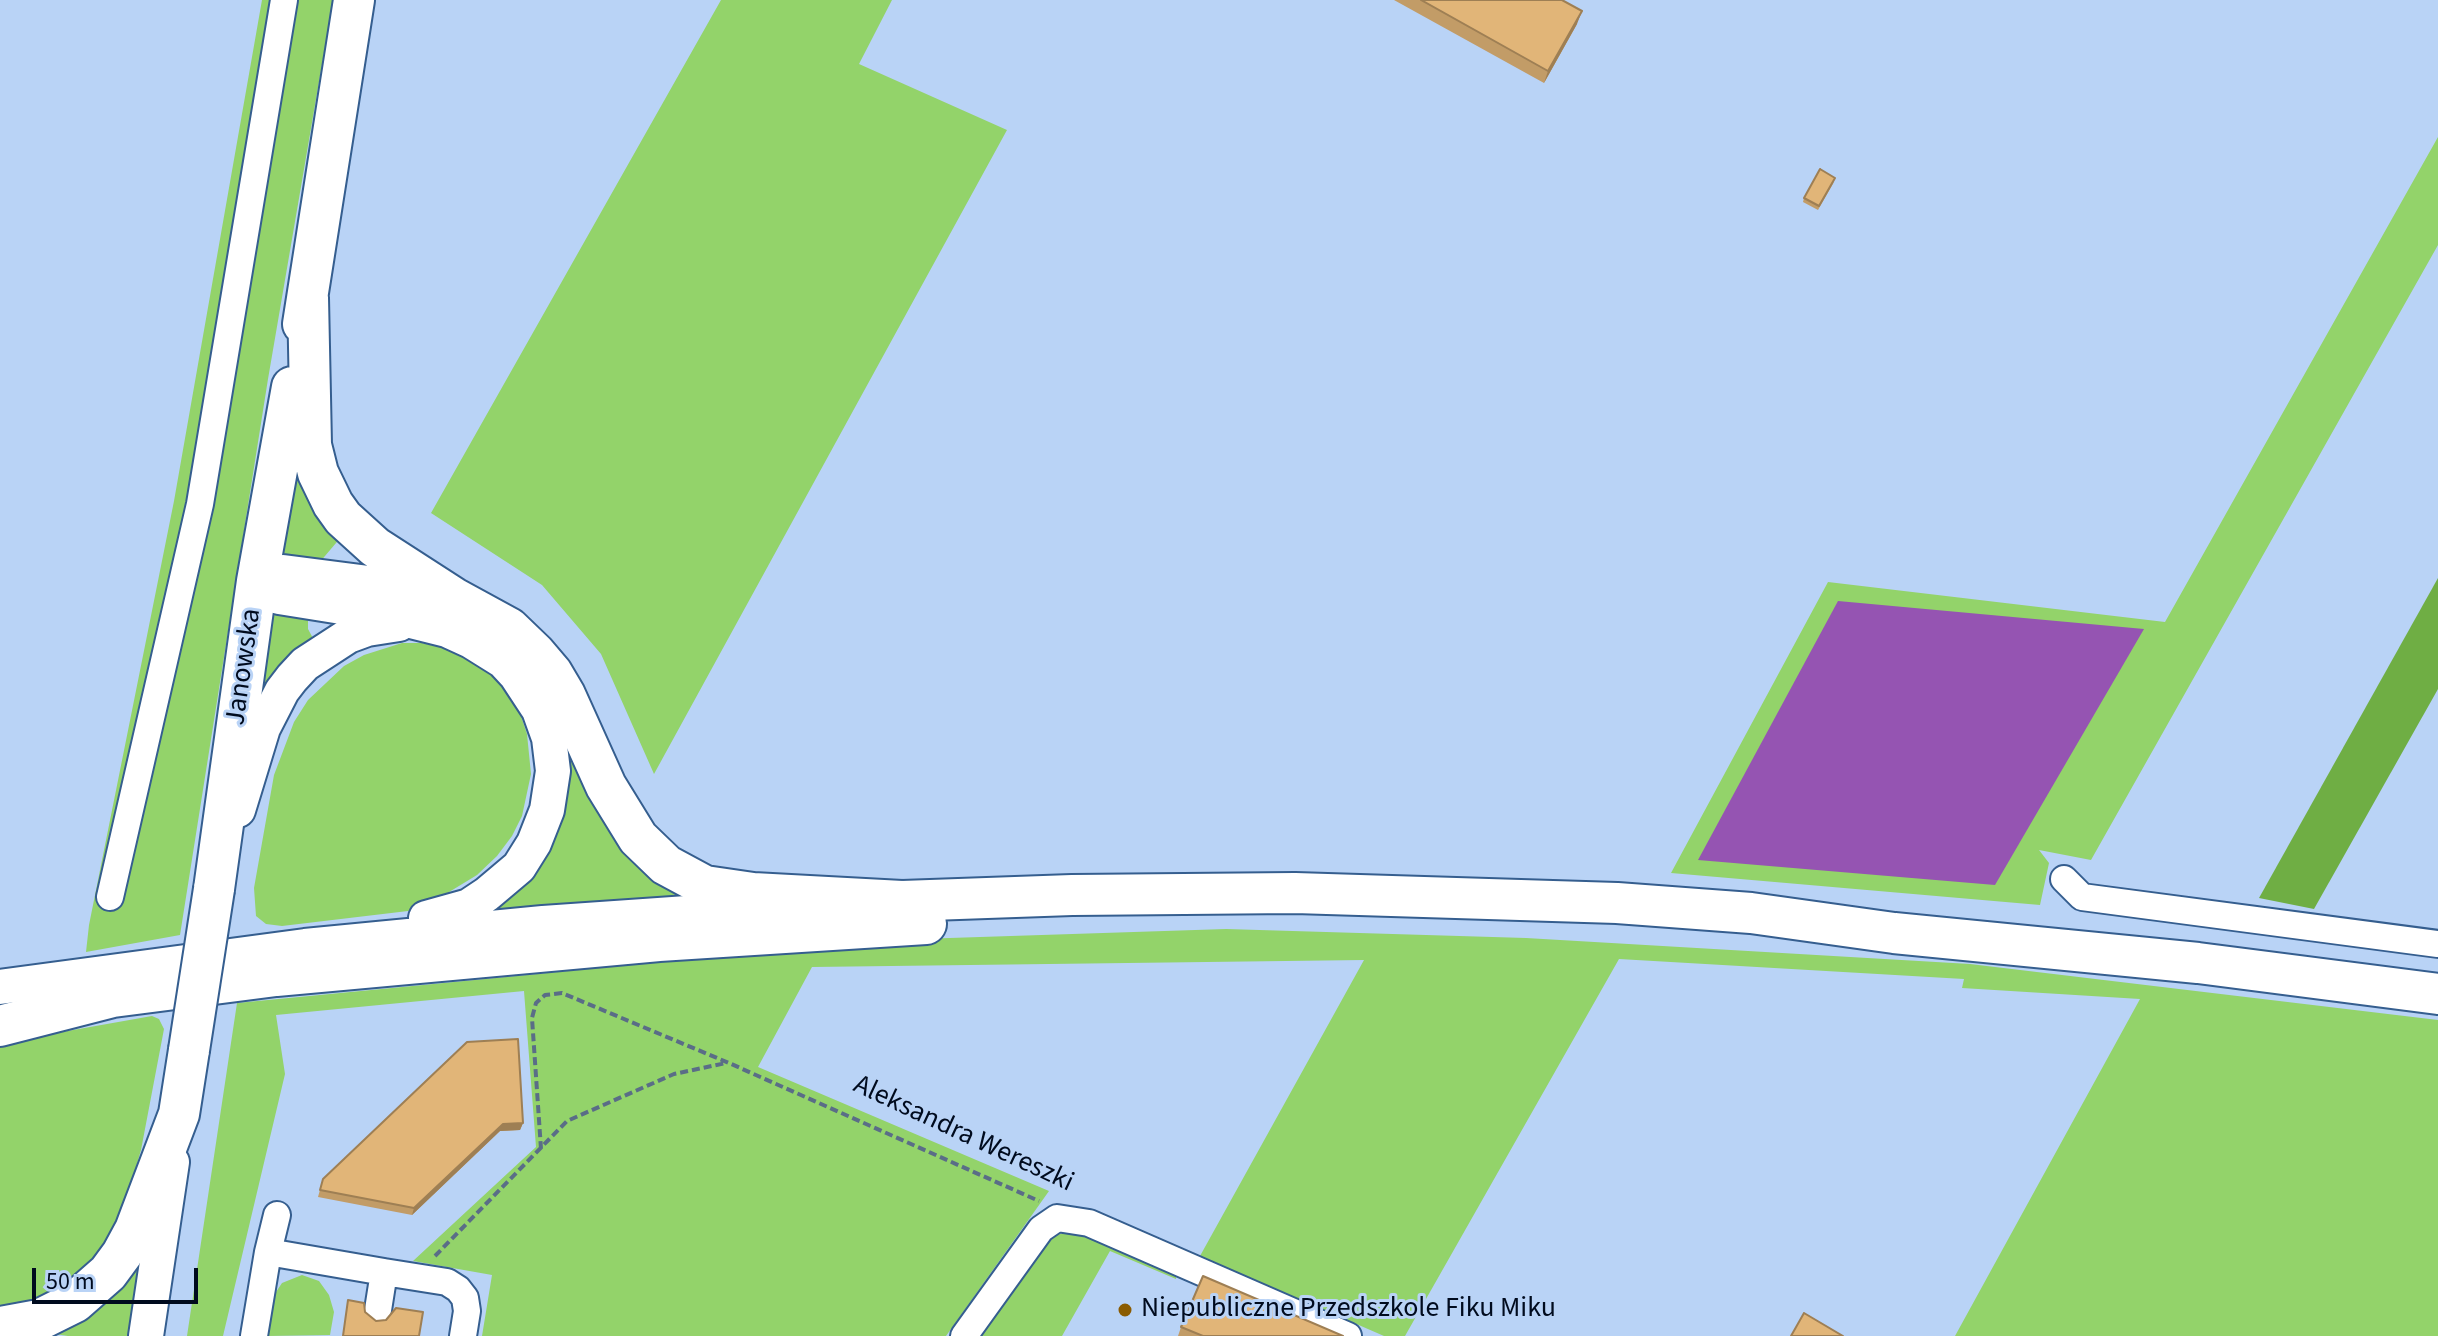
<!DOCTYPE html>
<style>
body{margin:0}
#map{position:relative;width:2438px;height:1336px;overflow:hidden;background:#b9d3f6;font-family:"Source Sans 3",sans-serif}
canvas{display:block}
.scale{position:absolute;left:32px;top:1268px;width:166px;height:36px;box-sizing:border-box;border:4px solid #000b1e;border-top:0;padding-left:10px;font-size:24px;line-height:28px;white-space:nowrap;color:#000b1e;-webkit-text-stroke:6px #b9d3f6;paint-order:stroke}
</style>
<div id="map">
<canvas width="2438" height="1336"></canvas>
<div class="scale">50 m</div>
</div>
<script>
const g = document.querySelector('canvas').getContext('2d');
g.lineJoin = 'round';
function fillPath(path, color) {
  g.fillStyle = color;
  g.fill(path, 'evenodd');
}
function toPath(rows) {
  const path = new Path2D();
  for (const r of rows) {
    path.moveTo(r[0], r[1]);
    for (let i = 2; i < r.length; i += 2) path.lineTo(r[i], r[i + 1]);
  }
  return path;
}
function strokePath(path, color, width, dash) {
  g.strokeStyle = color;
  g.lineWidth = width;
  g.lineCap = dash ? 'butt' : 'round';
  g.setLineDash(dash || []);
  g.stroke(path);
}
function label(font, color, halo, rows, align = 'center') {
  g.font = font + ' "Source Sans 3",sans-serif';
  g.lineWidth = 6;
  g.setLineDash([]);
  g.textBaseline = 'middle';
  g.strokeStyle = halo;
  g.fillStyle = color;
  for (const [text, x, y, turn = 0] of rows) {
    g.save();
    g.translate(x, y);
    g.rotate((+turn || 0) * Math.PI / 180);
    g.textAlign = isNaN(turn) ? turn : align;
    if (halo) g.strokeText(text, 0, 0);
    g.fillText(text, 0, 0);
    g.restore();
  }
}
const green = toPath([
 [262,0,333,0,268,379,180,935,86,952,89,925,174,501],
 [721,0,892,0,859,64,1007,130,654,774,601,654,542,585,431,513],
 [2438,137,2438,245,2091,860,2039,850,2049,863,2040,905,1671,873,1828,582,2165,622],
 [299,459,342,536,319,563,282,565],
 [338,591,472,615,494,629,518,649,553,694,573,735,599,801,627,845,651,868,677,887,709,900,473,920,506,898,523,881,536,862,551,833,558,813,564,767,561,741,552,711,538,683,525,668,503,649,475,631,430,614,337,598],
 [275,606,308,611,308,629,315,642,259,705],
 [402,643,422,643,445,648,468,659,489,673,508,692,520,713,527,734,531,774,522,816,512,836,497,856,477,875,431,903,408,911,282,926,266,924,256,916,254,888,274,775,294,722,308,700,344,666,364,655],
 [1226,929,1526,938,1970,964,2438,1020,2438,1336,1955,1336,2140,999,1962,988,1964,979,1619,959,1405,1336,1384,1336,1200,1256,1364,960,812,967,758,1067,1049,1191,946,1336,482,1336,492,1275,413,1261,536,1147,524,991,276,1015,285,1074,223,1336,187,1336,237,1003,888,940],
 [152,1016,159,1019,164,1029,141,1150,125,1205,105,1248,81,1276,45,1299,0,1307,0,1043],
 [1077,1229,1176,1268,1176,1279,1110,1251,1062,1336,972,1336,1041,1247,1057,1235],
 [145,1232,128,1336,68,1336,41,1332],
 [302,1275,319,1281,329,1295,334,1312,330,1335,267,1336,274,1295,282,1283]
]);
const forest = toPath([
 [2438,578,2438,689,2314,909,2259,898]
]);
const water = toPath([
 [1838,601,2144,629,1995,885,1698,860]
]);
const path = toPath([
 [541,1149,532,1018,536,1003,545,995,562,993,729,1063,1039,1201],
 [435,1256,567,1121,674,1074,726,1063]
]);
const minor = toPath([
 [2064,879,2082,897,2438,944],
 [110,897,200,504,284,0],
 [268,1252,384,1272,378,1310],
 [384,1272,447,1282,458,1289,465,1298,467,1311,463,1336],
 [254,1336,268,1252,277,1215],
 [964,1336,1041,1229,1057,1218,1089,1223,1348,1336]
]);
const major = toPath([
 [257,581,279,597,379,613,447,630,471,641,503,661,516,675,539,710,549,738,553,771,547,810,534,843,519,867,487,894,469,906,426,918],
 [238,810,263,728,282,691,292,678,305,664,348,636,367,629,399,624],
 [0,987,305,946,543,923,774,907],
 [146,1336,172,1162]
]);
const highway = toPath([
 [308,298,311,445,318,473,333,504,343,518,375,547,454,598,509,628,535,653,552,673,565,695,606,786,638,838,666,865,705,886,753,893,902,901,1072,895,1295,893,1617,903,1751,913,1894,933,2198,963,2438,994],
 [303,324,354,0],
 [257,581,283,575,438,595],
 [214,889,257,581,292,387],
 [0,1026,113,997,276,976,659,941,926,924],
 [0,1327,39,1320,75,1302,108,1273,122,1254,135,1230,179,1114,189,1050]
]);
const highwayBridge = toPath([
 [189,1050,214,889]
]);
const wall = toPath([
 [1394,0,1562,0,1577,24,1544,83],
 [1834,182,1818,210,1803,202,1804,198],
 [523,1123,520,1130,500,1131,412,1215,318,1197,323,1179],
 [1181,1327,1343,1336,1178,1336]
]);
const shadedWall = toPath([
 [1582,11,1577,24,1544,83,1548,71],
 [523,1123,520,1130,500,1131,412,1215,414,1208,503,1124]
]);
const building = toPath([
 [1421,0,1562,0,1582,11,1548,71,1421,0],
 [1820,169,1835,178,1819,206,1804,198,1820,169],
 [518,1039,523,1123,503,1124,414,1208,320,1190,323,1179,467,1042,518,1039],
 [1203,1276,1343,1336,1203,1336,1181,1327,1203,1276],
 [348,1300,364,1303,365,1312,376,1321,386,1320,396,1308,423,1312,419,1336,343,1336,348,1300],
 [1804,1313,1843,1336,1791,1336,1804,1313]
]);
const markers = [
 [1125,1310,8,"#8a5b00"]
];
const streetNames = [
 ["Janowska",245,667,-82],
 ["Aleksandra Wereszki",963,1135,25]
];
const poiNames = [
 ["Niepubliczne Przedszkole Fiku Miku",1141,1310]
];
fillPath(green, '#93d36a');
fillPath(forest, '#6fae44');
fillPath(water, '#9554b2');
strokePath(minor, '#355e8f', 30);
strokePath(major, '#355e8f', 38);
strokePath(highway, '#355e8f', 44);
strokePath(path, '#5a6d87', 4, [8, 4]);
strokePath(minor, '#fff', 26);
strokePath(major, '#fff', 34);
strokePath(highway, '#fff', 40);
strokePath(highwayBridge, '#355e8f', 44, []);
strokePath(highwayBridge, '#fff', 40);
fillPath(wall, '#c29c67');
fillPath(shadedWall, '#9e7f54');
fillPath(building, '#e1b578');
strokePath(building, '#9e7f54', 2);
for (const [x, y, r, color] of markers) {
  const dot = new Path2D();
  dot.arc(x, y, r, 0, 2 * Math.PI);
  g.fillStyle = color;
  g.fill(dot);
  strokePath(dot, '#b9d3f6', 3);
}
label('28px', '#000b1e', '#b9d3f6', streetNames);
label('28px', '#000b1e', '#b9d3f6', poiNames, 'left');
</script>
